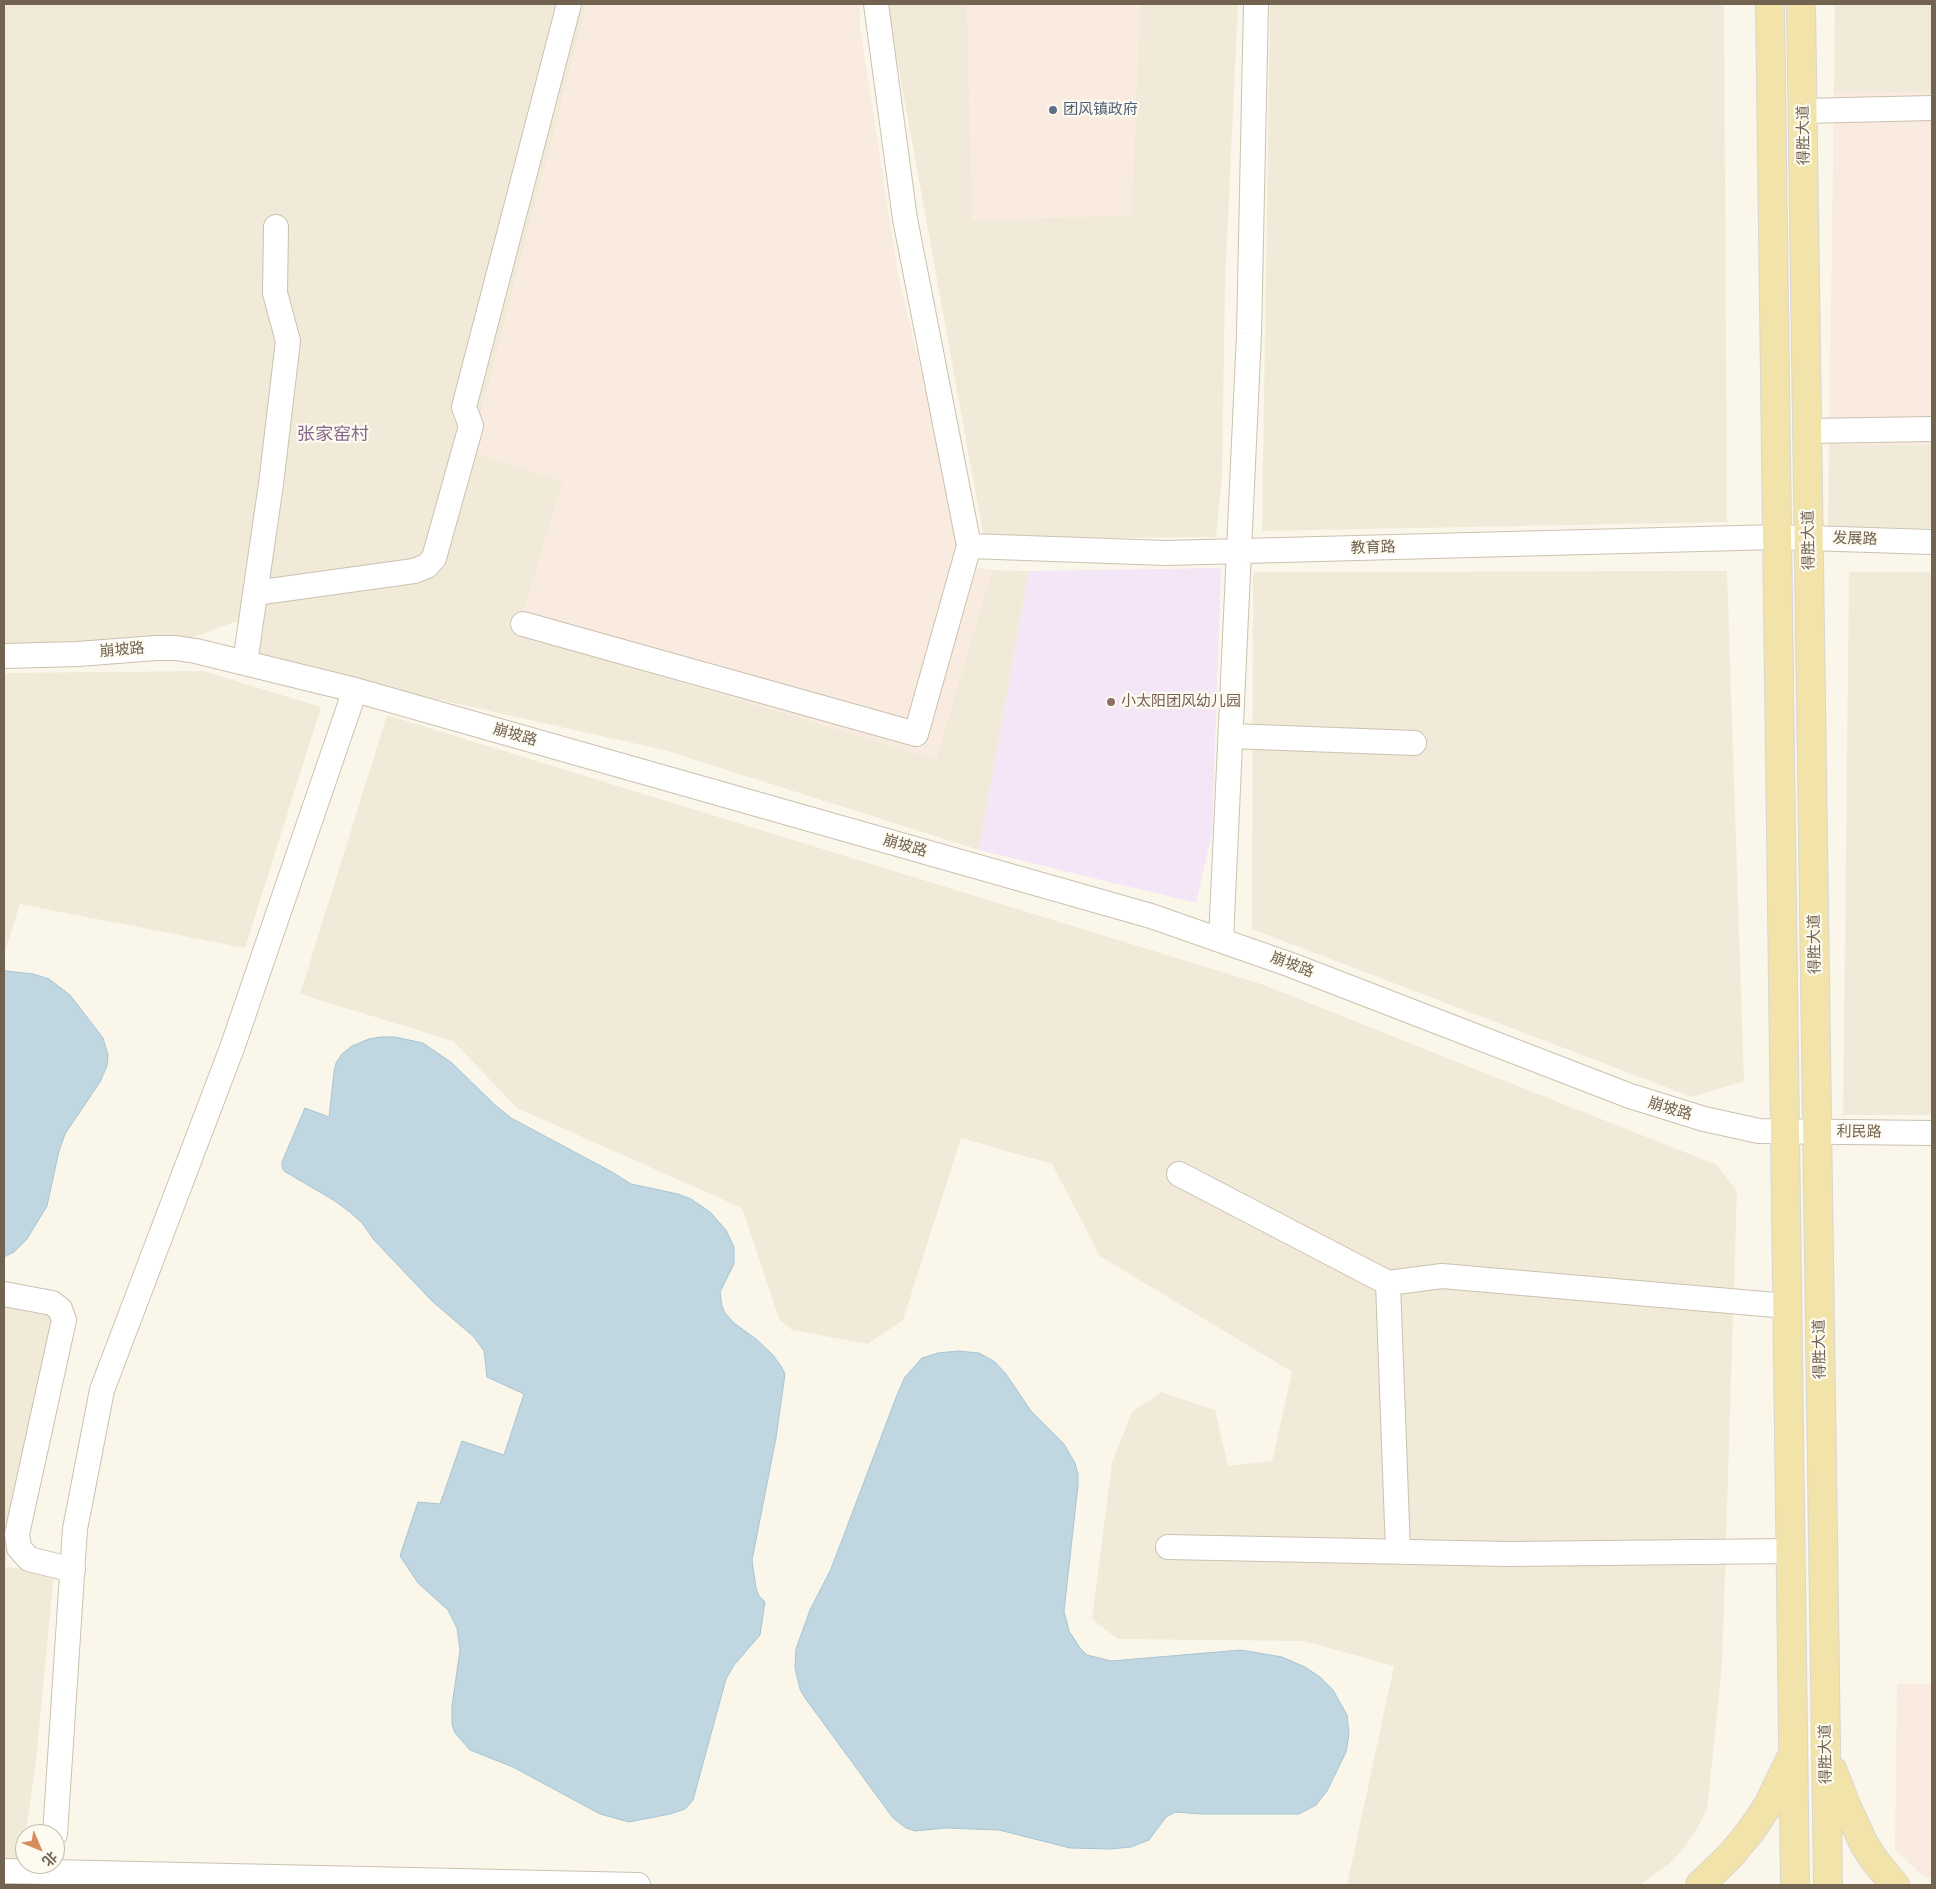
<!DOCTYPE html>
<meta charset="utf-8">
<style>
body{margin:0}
#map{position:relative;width:1936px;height:1889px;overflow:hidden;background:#faf7ea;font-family:"PT Sans Narrow","Noto Sans SC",sans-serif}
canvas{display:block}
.frame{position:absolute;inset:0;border:5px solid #726250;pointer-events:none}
.north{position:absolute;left:15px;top:1824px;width:50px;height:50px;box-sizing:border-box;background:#fdfaf0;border:1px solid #c5bdb0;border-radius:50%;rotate:135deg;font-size:14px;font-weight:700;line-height:20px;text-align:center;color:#726250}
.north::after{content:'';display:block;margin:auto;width:18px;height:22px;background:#d68e5d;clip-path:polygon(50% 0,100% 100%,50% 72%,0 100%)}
</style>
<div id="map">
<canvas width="1936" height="1889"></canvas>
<div class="frame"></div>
<div class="north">北</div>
</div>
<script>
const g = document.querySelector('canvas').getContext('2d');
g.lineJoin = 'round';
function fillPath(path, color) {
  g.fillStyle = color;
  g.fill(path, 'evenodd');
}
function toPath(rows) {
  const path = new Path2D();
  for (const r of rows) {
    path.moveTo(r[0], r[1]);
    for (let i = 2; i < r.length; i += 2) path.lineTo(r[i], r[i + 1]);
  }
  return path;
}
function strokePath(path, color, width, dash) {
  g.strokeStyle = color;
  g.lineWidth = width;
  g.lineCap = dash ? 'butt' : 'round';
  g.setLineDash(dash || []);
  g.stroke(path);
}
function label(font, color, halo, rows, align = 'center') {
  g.font = font + ' "PT Sans Narrow","Noto Sans SC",sans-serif';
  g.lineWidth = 4.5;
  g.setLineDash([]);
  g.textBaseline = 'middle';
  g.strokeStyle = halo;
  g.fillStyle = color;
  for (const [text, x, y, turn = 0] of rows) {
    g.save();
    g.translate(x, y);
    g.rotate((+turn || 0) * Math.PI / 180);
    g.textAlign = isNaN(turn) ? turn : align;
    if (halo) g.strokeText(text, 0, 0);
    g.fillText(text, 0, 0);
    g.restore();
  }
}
const residential = toPath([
 [4,4,587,4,471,452,563,482,517,633,936,759,992,570,1029,571,979,850,664,750,257,659,263,626,234,622,192,638,4,644],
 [887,4,967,4,973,220,1131,215,1140,4,1238,4,1225,284,1222,475,1216,537,984,539],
 [1270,4,1724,4,1727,522,1262,531],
 [1835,4,1932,4,1932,93,1834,92],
 [1829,444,1932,445,1932,528,1828,527],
 [1727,571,1744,1081,1692,1097,1252,929,1253,572],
 [1849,572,1932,572,1932,1115,1843,1115],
 [203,671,321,707,245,948,20,904,4,955,4,673],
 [387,715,1261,984,1717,1165,1737,1191,1722,1666,1707,1810,1696,1830,1683,1849,1669,1864,1640,1885,1347,1885,1394,1666,1304,1641,1118,1639,1092,1619,1112,1463,1132,1412,1161,1392,1215,1410,1228,1466,1272,1461,1292,1372,1100,1256,1052,1164,961,1138,903,1320,868,1344,792,1330,779,1319,742,1208,517,1108,453,1041,300,994],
 [4,1305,57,1315,5,1567,54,1572,36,1761,20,1874,4,1874]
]);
const commercial = toPath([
 [587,4,860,4,860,28,898,274,960,537,956,565,992,570,936,759,517,633,563,482,471,452],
 [967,4,1140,4,1131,216,972,220],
 [1834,92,1932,93,1932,445,1829,444],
 [1897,1684,1932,1684,1932,1880,1919,1872,1895,1849]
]);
const education = toPath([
 [1221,568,1212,833,1196,903,979,850,1029,571]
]);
const water = toPath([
 [6,971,33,974,49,979,70,995,103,1038,108,1055,107,1066,100,1082,65,1134,59,1151,47,1206,27,1239,14,1252,4,1257,4,972,6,971],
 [381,1037,395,1037,423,1043,452,1063,494,1104,511,1118,612,1172,631,1184,678,1194,691,1199,710,1212,726,1230,734,1247,734,1264,720,1292,722,1306,725,1313,734,1323,756,1339,772,1354,781,1366,785,1374,776,1438,752,1560,756,1588,759,1596,765,1602,760,1635,734,1665,726,1679,693,1800,685,1809,670,1814,629,1822,600,1814,513,1767,470,1750,455,1733,452,1725,452,1706,460,1650,457,1628,448,1610,418,1583,400,1556,418,1502,440,1504,462,1441,504,1455,524,1394,487,1377,484,1351,474,1337,432,1301,374,1240,362,1223,351,1213,335,1201,284,1171,282,1167,282,1162,305,1108,329,1117,334,1072,336,1063,342,1054,352,1046,369,1039,381,1037],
 [958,1351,979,1353,995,1362,1006,1374,1031,1411,1064,1444,1075,1463,1078,1474,1078,1485,1064,1611,1069,1631,1080,1648,1087,1655,1111,1661,1241,1650,1282,1657,1305,1667,1320,1677,1333,1690,1347,1715,1349,1734,1346,1752,1327,1791,1316,1805,1299,1814,1201,1814,1175,1812,1166,1817,1149,1840,1131,1847,1110,1849,1070,1848,999,1830,946,1828,915,1831,906,1828,893,1818,805,1698,800,1689,795,1668,796,1649,810,1610,831,1569,897,1395,905,1377,922,1358,938,1353,958,1351]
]);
const minor = toPath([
 [1803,111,1932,108],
 [1808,431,1932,429],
 [969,546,1166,553,1777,537,1932,542],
 [255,593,414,571,427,566,434,558,471,426,464,407,569,4],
 [523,624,916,734,969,546,905,219,876,4],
 [4,656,78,654,156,648,176,648,196,651,355,690,1151,916,1291,965,1630,1096,1704,1119,1759,1131,1932,1133],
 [245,663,271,484,288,341,275,293,276,227],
 [1231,736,1414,743],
 [1221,940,1249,334,1256,4],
 [1179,1174,1388,1283,1442,1276,1787,1306],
 [1388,1283,1398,1551],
 [4,1294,52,1303,60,1309,64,1320,17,1534,19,1548,29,1559,73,1570],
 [1168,1547,1508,1554,1791,1551],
 [55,1834,75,1529,102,1390,232,1048,355,690],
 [4,1871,638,1885]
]);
const major = toPath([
 [1770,4,1795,1885],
 [1801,4,1828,1885],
 [1833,1771,1846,1805,1864,1844,1875,1861,1895,1885],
 [1700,1885,1731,1855,1750,1832,1767,1807,1791,1758]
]);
const markers = [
 [1053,110,5,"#5c6f8a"],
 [1111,702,5,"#8d6e63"]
];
const serviceNames = [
 ["团风镇政府",1063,110]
];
const streetNames = [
 ["得胜大道",1804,135,-91],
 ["发展路",1855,539,2],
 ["得胜大道",1809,540,-91],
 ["教育路",1373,548,-2],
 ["崩坡路",122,650,-5],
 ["崩坡路",515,735,16],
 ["崩坡路",905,846,16],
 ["得胜大道",1815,944,-91],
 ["崩坡路",1292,965,21],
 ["崩坡路",1670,1109,17],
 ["利民路",1859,1132,1],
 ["得胜大道",1820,1349,-91],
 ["得胜大道",1826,1754,-91]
];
const educationNames = [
 ["小太阳团风幼儿园",1121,702]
];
const quarterNames = [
 ["张家窑村",333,435]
];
fillPath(residential, '#f1ead9');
fillPath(commercial, '#f9ebdf');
fillPath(education, '#f4e6f7');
fillPath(water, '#c0d7e2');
strokePath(water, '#a7c4d2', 1);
strokePath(minor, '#cbc1b0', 26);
strokePath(major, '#dad6d2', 30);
strokePath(minor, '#fff', 24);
strokePath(major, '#f1e3aa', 28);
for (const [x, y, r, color] of markers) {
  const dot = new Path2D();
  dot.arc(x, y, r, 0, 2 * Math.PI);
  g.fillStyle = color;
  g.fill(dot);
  strokePath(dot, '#fdfaf0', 2);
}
label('15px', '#4e5e75', '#fdfaf0', serviceNames, 'left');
label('15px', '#726250', '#fdfaf0', streetNames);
label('15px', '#785e54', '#fdfaf0', educationNames, 'left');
label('18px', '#88678d', '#fdfaf0', quarterNames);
</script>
